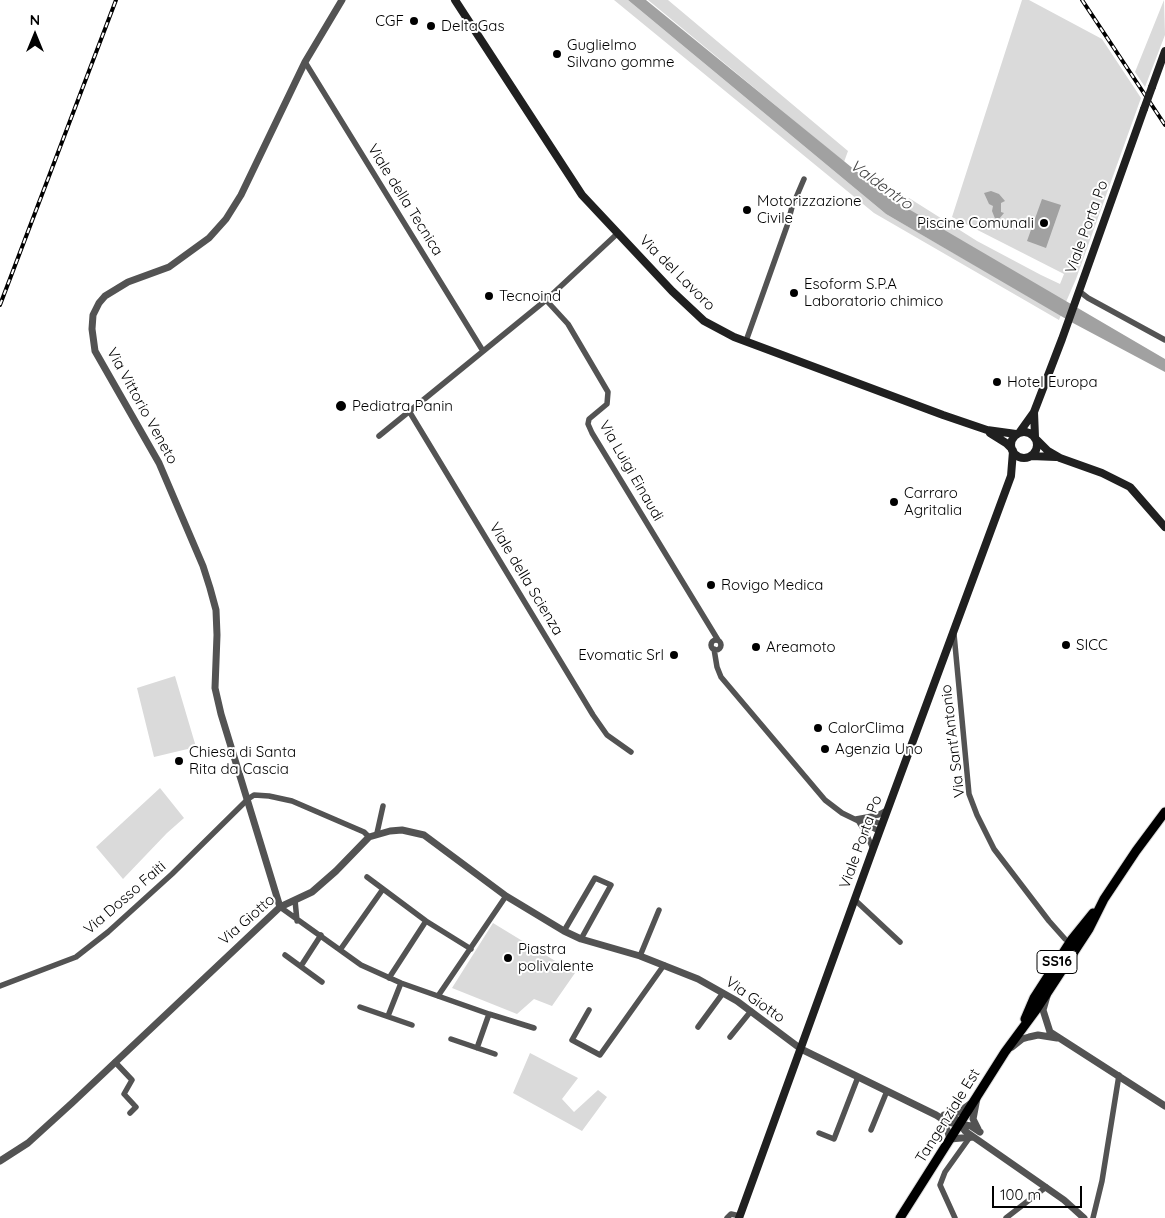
<!DOCTYPE html>
<style>
body{margin:0}
#map{position:relative;width:1165px;height:1218px;overflow:hidden;background:#fff;font-family:Quicksand,sans-serif}
canvas{display:block}
.north{position:absolute;left:10px;top:10px;width:50px;height:50px;-webkit-text-stroke:4px #fff;paint-order:stroke;rotate:0deg;font-size:14px;font-weight:700;line-height:20px;text-align:center;color:#000}
.north::after{content:'';display:block;margin:auto;width:18px;height:22px;background:#000;clip-path:polygon(50% 0,100% 100%,50% 72%,0 100%)}
.scale{position:absolute;left:992px;top:1186px;width:90px;height:22px;box-sizing:border-box;border:2px solid #000;border-top:0;padding-left:6px;font-size:15px;line-height:18px;white-space:nowrap;color:#000;-webkit-text-stroke:4px #fff;paint-order:stroke}
</style>
<div id="map">
<canvas width="1165" height="1218"></canvas>
<div class="north">N</div>
<div class="scale">100 m</div>
</div>
<script>
const g = document.querySelector('canvas').getContext('2d');
g.lineJoin = 'round';
function fillPath(path, color) {
  g.fillStyle = color;
  g.fill(path, 'evenodd');
}
function toPath(rows) {
  const path = new Path2D();
  for (const r of rows) {
    if (r.length === 3) {
      path.moveTo(r[0] + r[2], r[1]);
      path.arc(r[0], r[1], r[2], 0, 2 * Math.PI);
      continue;
    }
    path.moveTo(r[0], r[1]);
    for (let i = 2; i < r.length; i += 2) path.lineTo(r[i], r[i + 1]);
  }
  return path;
}
function strokePath(path, color, width, dash) {
  g.strokeStyle = color;
  g.lineWidth = width;
  g.lineCap = dash ? 'butt' : 'round';
  g.setLineDash(dash || []);
  g.stroke(path);
}
function label(font, color, halo, rows, align = 'center') {
  g.font = font + ' Quicksand,sans-serif';
  g.lineWidth = 4;
  g.setLineDash([]);
  g.textBaseline = 'middle';
  g.strokeStyle = halo;
  g.fillStyle = color;
  for (const [text, x, y, turn = 0] of rows) {
    g.save();
    g.translate(x, y);
    g.rotate((+turn || 0) * Math.PI / 180);
    g.textAlign = isNaN(turn) ? turn : align;
    if (halo) g.strokeText(text, 0, 0);
    g.fillText(text, 0, 0);
    g.restore();
  }
}
const green = toPath([
 [614,0,628,0,886,214,1061,315,1059,320,874,213],
 [648,0,668,0,848,151,844,162],
 [1022,0,1029,0,1102,39,1141,98,1076,279,1066,302,904,207,909,198,977,241,1041,275,1060,284,1064,274,952,217],
 [1164,0,1165,35,1145,87,1135,72],
 [175,676,196,747,154,757,137,688],
 [160,788,184,818,167,833,123,879,96,847],
 [493,923,575,973,552,1006,534,999,517,1014,452,988],
 [530,1053,578,1078,562,1099,574,1112,598,1090,607,1097,582,1131,513,1093]
]);
const water = toPath([
 [628,0,646,0,888,197,1165,359,1165,372,1073,323,886,214],
 [991,191,999,194,1005,201,1001,203,1001,212,1004,213,999,219,996,221,992,211,993,206,989,204,984,193],
 [1042,199,1061,205,1046,248,1027,241]
]);
const minor = toPath([
 [305,62,483,351],
 [1079,291,1088,298,1165,340],
 [546,300,568,324,608,392,607,404,589,419,588,424,592,433,718,640],
 [746,341,787,226,792,207,804,179],
 [409,411,593,715,607,735,631,752],
 [379,436,546,300,618,233],
 [954,634,969,794,977,815,994,849,1049,921,1065,939],
 [716,645,5],
 [714,649,717,667,721,677,825,800,842,813,879,831],
 [856,819,878,815,887,810],
 [866,819,882,824],
 [859,822,866,833,873,849],
 [377,833,383,806],
 [367,877,426,921,471,949],
 [295,900,297,921],
 [855,900,900,942],
 [280,907,361,965,401,983,489,1014,534,1028],
 [564,931,595,878,611,885,581,939],
 [340,950,383,889],
 [285,955,322,982],
 [640,956,659,910],
 [301,966,321,935],
 [389,978,426,921],
 [0,986,76,957,108,932,172,874,248,799,254,795,269,796,292,801,364,832,369,837],
 [438,996,506,896],
 [360,1007,412,1025],
 [589,1010,572,1040,600,1055,664,965],
 [388,1016,401,983],
 [698,1027,723,993],
 [730,1037,751,1011],
 [451,1039,495,1054],
 [477,1048,489,1014],
 [115,1062,132,1080,124,1094,136,1107,130,1113],
 [871,1130,887,1091],
 [819,1133,834,1139,858,1077],
 [727,1218,731,1214,740,1216],
 [955,1218,940,1185,945,1172,970,1137],
 [1006,1218,1046,1187],
 [1093,1218,1102,1181,1119,1075]
]);
const tertiary = toPath([
 [280,907,221,714,215,688,217,635,216,610,210,588,203,566,159,463,95,351,92,329,93,315,99,303,105,296,128,282,169,267,209,238,226,219,241,195,305,62,342,0],
 [1047,996,1043,1010,1050,1032,1165,1106],
 [1012,1047,1022,1039,1029,1037,1038,1035,1057,1038],
 [977,1098,973,1119,978,1129],
 [948,1114,959,1112,970,1104],
 [944,1115,956,1119,965,1131,1064,1200,1084,1218],
 [942,1120,948,1132,950,1139,973,1137],
 [0,1161,28,1143,72,1103,280,907,312,892,336,871,369,837,390,831,402,830,424,835,506,896,564,931,581,939,640,956,698,979,737,1001,801,1049,936,1115,947,1122,971,1126,980,1132]
]);
const secondary = toPath([
 [455,0,582,195,672,291,704,321,734,337,943,415,987,430,1016,434],
 [1152,87,1165,51],
 [1034,412,1035,437],
 [1024,445,13],
 [990,433,1006,443,1012,449],
 [1019,433,1034,412,1062,339,1144,109],
 [1037,440,1048,451,1060,458,1102,473,1130,487,1165,527],
 [1031,456,1056,457],
 [739,1218,873,849,1011,476,1013,451]
]);
const primary = toPath([
 [1025,1019,1034,998,1072,939,1093,913],
 [900,1218,1005,1052,1036,1010,1089,929,1104,899,1136,851,1165,812]
]);
const rail = toPath([
 [1082,0,1165,125],
 [0,305,116,0]
]);
const secondaryBridge = toPath([
 [1144,109,1152,87]
]);
const markers = [
 [414,21,5,"#000"],
 [431,26,5,"#000"],
 [557,54,5,"#000"],
 [747,210,5,"#000"],
 [1044,223,5,"#000"],
 [794,293,5,"#000"],
 [489,296,5,"#000"],
 [997,382,5,"#000"],
 [341,406,6,"#000"],
 [894,502,5,"#000"],
 [711,585,5,"#000"],
 [1066,645,5,"#000"],
 [756,647,5,"#000"],
 [674,655,5,"#000"],
 [818,728,5,"#000"],
 [825,749,5,"#000"],
 [179,761,5,"#000"],
 [508,958,5,"#000"]
];
const shields = [
 [1057,962,40]
];
const shieldNames = [
 ["SS16",1057,962]
];
const poiNames = [
 ["CGF",404,21,"right"],
 ["DeltaGas",441,26],
 ["Guglielmo",567,45],
 ["Silvano gomme",567,62],
 ["Motorizzazione",757,201],
 ["Civile",757,218],
 ["Piscine Comunali",1034,223,"right"],
 ["Esoform S.P.A",804,284],
 ["Laboratorio chimico",804,301],
 ["Tecnoind",499,296],
 ["Hotel Europa",1007,382],
 ["Pediatra Panin",352,406],
 ["Carraro",904,493],
 ["Agritalia",904,510],
 ["Rovigo Medica",721,585],
 ["SICC",1076,645],
 ["Areamoto",766,647],
 ["Evomatic Srl",664,655,"right"],
 ["CalorClima",828,728],
 ["Agenzia Uno",835,749],
 ["Chiesa di Santa",189,752],
 ["Rita da Cascia",189,769],
 ["Piastra",518,949],
 ["polivalente",518,966]
];
const streetNames = [
 ["Viale della Tecnica",405,200,58],
 ["Viale Porta Po",1087,227,-70],
 ["Via del Lavoro",677,273,45],
 ["Via Vittorio Veneto",142,406,61],
 ["Via Luigi Einaudi",631,471,60],
 ["Viale della Scienza",526,579,59],
 ["Via Sant'Antonio",953,741,-97],
 ["Viale Porta Po",861,842,-70],
 ["Via Dosso Faiti",125,898,-41],
 ["Via Giotto",247,920,-41],
 ["Via Giotto",755,1000,35],
 ["Tangenziale Est",948,1116,-58]
];
const waterNames = [
 ["Valdentro",881,185,36]
];
fillPath(green, '#dadada');
fillPath(water, '#a1a1a1');
strokePath(primary, '#dbdbdb', 11);
strokePath(minor, '#535353', 5.5);
strokePath(tertiary, '#535353', 7);
strokePath(secondary, '#202020', 8);
strokePath(primary, '#000', 9);
strokePath(rail, '#000', 4);
strokePath(rail, '#fff', 2, [5.5]);
strokePath(secondaryBridge, '#202020', 8);
for (const [x, y, r, color] of markers) {
  const dot = new Path2D();
  dot.arc(x, y, r, 0, 2 * Math.PI);
  g.fillStyle = color;
  g.fill(dot);
  strokePath(dot, '#fff', 2);
}
for (const [x, y, w] of shields) {
  const box = new Path2D();
  box.roundRect(x - w / 2, y - 11.5, w, 23, 4);
  g.fillStyle = '#fff';
  g.fill(box);
  strokePath(box, '#000', 1);
}
label('bold 14px', '#000', null, shieldNames);
label('15px', '#000', '#fff', poiNames, 'left');
label('15px', '#000', '#fff', streetNames);
label('italic 16px', '#424242', '#fff', waterNames);
</script>
